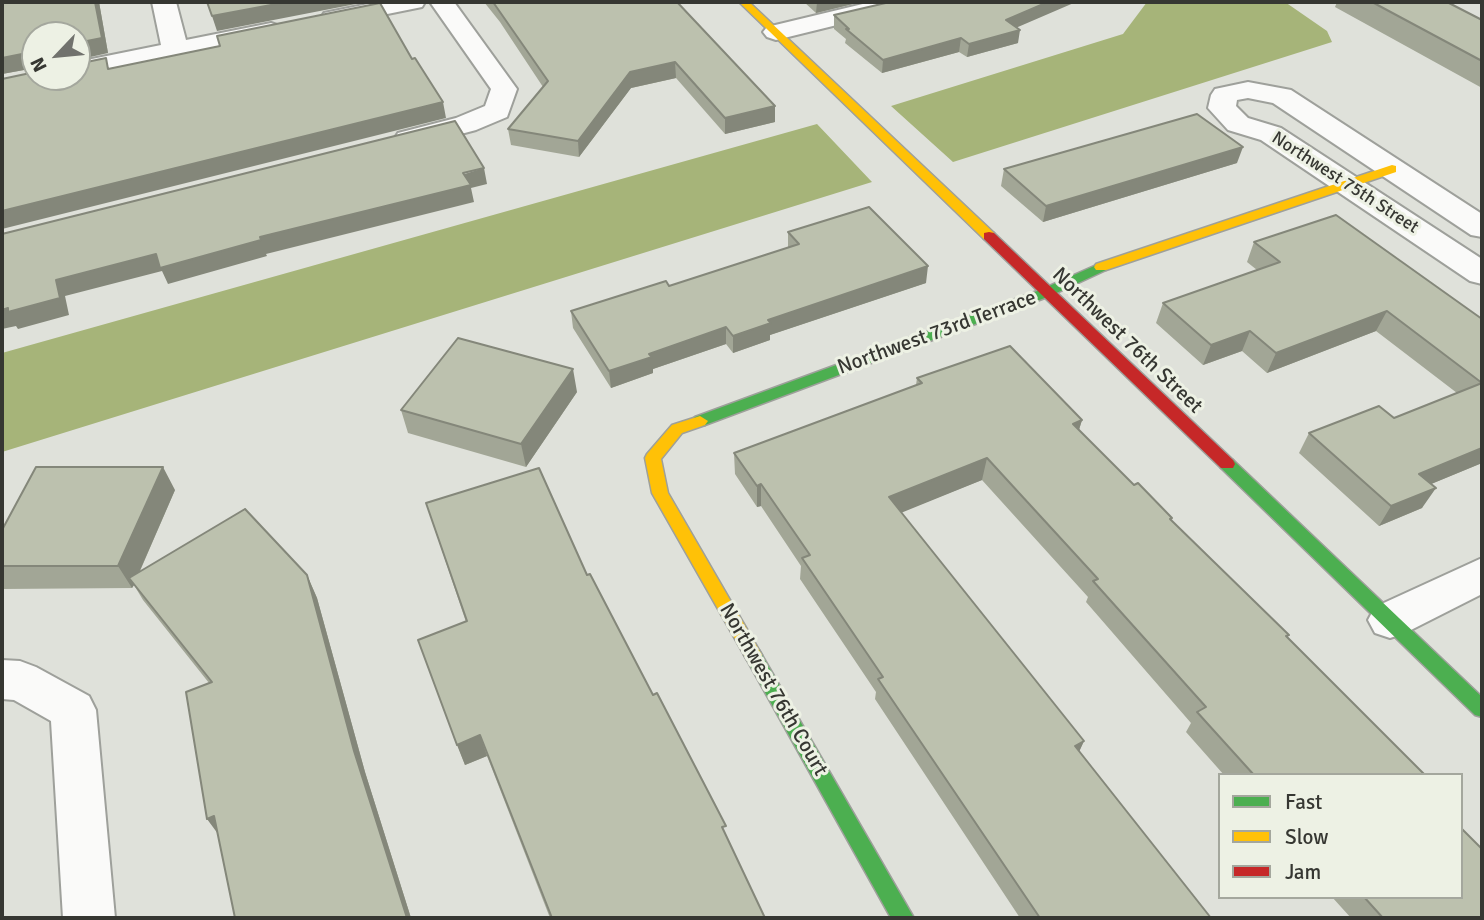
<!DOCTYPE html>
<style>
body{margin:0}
#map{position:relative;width:1484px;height:920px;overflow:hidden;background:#dfe1da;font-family:Signika,sans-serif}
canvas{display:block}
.frame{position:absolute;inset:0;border:4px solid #363732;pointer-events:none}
.legend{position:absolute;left:1218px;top:773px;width:245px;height:126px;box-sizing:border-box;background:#edf1e4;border:2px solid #a4a79d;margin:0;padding:9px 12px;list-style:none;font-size:21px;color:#363732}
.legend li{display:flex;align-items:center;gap:14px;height:35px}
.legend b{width:35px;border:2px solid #a4a79d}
.north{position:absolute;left:21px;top:21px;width:70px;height:70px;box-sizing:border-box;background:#edf1e4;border:2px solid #a4a79d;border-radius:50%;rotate:244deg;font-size:19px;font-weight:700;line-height:28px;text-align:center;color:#363732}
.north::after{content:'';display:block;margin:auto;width:24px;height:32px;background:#71726d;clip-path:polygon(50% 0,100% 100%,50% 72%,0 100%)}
</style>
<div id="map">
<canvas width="1484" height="920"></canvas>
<div class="frame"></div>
<ul class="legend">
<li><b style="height:9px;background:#4caf50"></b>Fast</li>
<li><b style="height:9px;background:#ffc107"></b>Slow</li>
<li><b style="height:9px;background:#c62828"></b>Jam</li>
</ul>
<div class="north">N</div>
</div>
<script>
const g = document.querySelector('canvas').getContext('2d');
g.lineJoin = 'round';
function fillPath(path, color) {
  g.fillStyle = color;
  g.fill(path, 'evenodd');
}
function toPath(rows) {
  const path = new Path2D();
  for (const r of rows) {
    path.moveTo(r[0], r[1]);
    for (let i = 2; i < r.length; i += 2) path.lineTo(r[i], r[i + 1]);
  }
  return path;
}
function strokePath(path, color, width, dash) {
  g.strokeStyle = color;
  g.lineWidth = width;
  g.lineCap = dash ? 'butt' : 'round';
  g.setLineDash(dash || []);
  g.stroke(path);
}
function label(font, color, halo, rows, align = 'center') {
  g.font = font + ' Signika,sans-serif';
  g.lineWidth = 6;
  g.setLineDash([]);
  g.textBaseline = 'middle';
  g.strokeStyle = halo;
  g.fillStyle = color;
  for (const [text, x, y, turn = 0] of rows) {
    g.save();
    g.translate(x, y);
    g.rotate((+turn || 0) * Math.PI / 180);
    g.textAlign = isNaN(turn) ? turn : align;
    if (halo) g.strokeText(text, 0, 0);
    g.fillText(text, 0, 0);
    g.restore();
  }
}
const water = toPath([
 [1147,2,1285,2,1327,31,1332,42,953,162,891,106,1123,34],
 [817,124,872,182,2,452,2,353]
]);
const street = toPath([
 [152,2,176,2,186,40,271,23,280,26,284,31,280,36,271,39,77,78,73,77,77,77,77,62,161,45,152,2],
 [378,2,425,2,422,7,333,25,324,23,321,18,324,13,378,2],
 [430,2,454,2,517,89,507,117,476,130,408,148,398,145,394,139,398,133,456,118,485,106,491,89,430,2],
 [871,2,913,2,910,7,776,40,767,37,763,32,767,27,871,2],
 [1248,82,1291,90,1482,214,1482,237,1471,235,1273,103,1248,98,1237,100,1236,106,1248,118,1281,128,1482,259,1482,284,1470,281,1261,140,1228,130,1208,108,1211,95,1215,89,1248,82],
 [1482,558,1482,594,1405,633,1390,638,1375,633,1368,620,1375,607,1482,558],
 [2,660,20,661,36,667,89,696,96,710,115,918,63,918,51,721,14,700,2,699,2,660]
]);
const fast = toPath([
 [1101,263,1108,267,1106,270,1050,296,705,425,700,426,692,421,695,417,1040,290,1101,263],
 [1227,458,1233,460,1482,697,1482,717,1475,715,1221,468,1219,464,1227,458],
 [753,647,759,650,914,918,891,918,747,660,744,655,747,650,753,647]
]);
const slow = toPath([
 [739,2,749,2,994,233,994,239,984,239,739,2],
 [1392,165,1396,166,1396,172,1106,270,1096,270,1094,267,1096,264,1392,165],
 [700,416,708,421,705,425,682,433,661,459,668,493,759,650,762,655,759,660,753,663,747,660,652,493,645,458,647,454,672,425,700,416]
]);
const jam = toPath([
 [989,232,994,233,1233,460,1235,464,1233,468,1221,468,984,239,984,233,989,232]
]);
const wall = toPath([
 [2,2,99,2,108,53,35,35,35,69,35,68,2,74],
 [484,2,677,2,775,122,725,134,676,78,631,88,579,157,511,145,508,129,543,87,500,22],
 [804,2,861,2,816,13],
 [1337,2,1447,2,1482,20,1482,88,1335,7],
 [834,15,1017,27,1018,43,967,57,959,52,882,73,845,43,846,39,834,29],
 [1237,163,1043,222,1001,186,1004,169],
 [788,232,926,283,770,335,770,340,733,353,726,344,653,369,653,373,611,388,573,328,571,311,669,286,788,248],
 [1254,242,1482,319,1482,463,1431,484,1422,508,1379,526,1299,453,1309,433,1394,418,1457,393,1376,331,1267,373,1242,351,1203,365,1156,323,1163,303,1257,270,1247,262],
 [917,378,1082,420,1079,430,1134,485,1172,518,1171,520,1424,774,1224,775,1186,732,1191,723,1086,602,1088,597,982,480,901,512,1084,741,1079,751,1211,918,1020,918,875,699,876,692,800,579,801,566,761,506,757,507,735,474,734,453,916,385],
 [577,392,526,467,408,433,401,410],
 [175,490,140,571,307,575,317,598,365,772,411,918,235,918,209,683,143,600,134,585,132,588,2,589,2,530],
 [426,503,587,575,726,835,765,918,550,918,487,756,465,765,418,640,466,622],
 [1332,897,1461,897,1482,918,1351,918]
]);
const shadedWall = toPath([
 [95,2,99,2,108,53,77,60,77,43],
 [287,2,366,2,217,31,212,16],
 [817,2,861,2,816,13],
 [1048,2,1076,2,1004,33,1006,20],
 [1020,30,1018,43,967,57,969,44],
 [961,38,959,52,882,73,883,60],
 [27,53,35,68,2,74,2,58],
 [675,62,676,78,631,88,579,157,578,141,630,72],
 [443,102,446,118,2,229,2,211],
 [775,106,775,122,725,134,725,118],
 [1243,147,1237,163,1043,222,1046,206],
 [484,168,487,184,471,188,474,202,266,254,267,256,168,284,162,271,65,296,69,315,18,329,16,326,2,329,2,310,56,280,156,254,260,237],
 [928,266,926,283,770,335,770,340,733,353,733,336,768,320],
 [1387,311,1376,331,1267,373,1276,353],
 [726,327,726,344,653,369,653,373,611,388,609,371,649,354],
 [1250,331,1242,351,1203,365,1211,345],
 [573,369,577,392,526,467,521,444],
 [1082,420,1075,442,1073,424],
 [1482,448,1482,463,1407,494,1419,474],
 [987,458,982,480,886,519,889,497],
 [163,467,175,490,134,584,129,578,134,585,132,588,118,566],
 [761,484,761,506,757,507,757,486],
 [1436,488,1422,508,1379,526,1391,506],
 [307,575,317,598,365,772,411,918,407,918,354,751],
 [480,735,487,756,465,765,457,745],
 [1084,741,1075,761,1075,746],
 [214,816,221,838,207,819]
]);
const building = toPath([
 [2,2,95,2,102,38,77,43,77,35,35,35,35,59,30,59,27,53,2,58,2,2],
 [207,2,287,2,212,16,207,2],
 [493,2,677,2,775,106,725,118,675,62,630,72,578,141,508,129,548,81,493,2],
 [890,2,1048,2,1006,20,1020,30,969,44,961,38,883,60,846,29,849,29,834,15,890,2],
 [1372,2,1447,2,1482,20,1482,61,1372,2],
 [380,3,412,59,415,58,443,102,2,211,2,79,35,72,35,77,77,77,77,64,106,58,108,69,220,46,217,36,380,3],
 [1197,114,1243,147,1046,206,1004,169,1197,114],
 [455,121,484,168,463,173,471,185,260,237,261,240,160,268,156,254,56,280,60,298,8,312,8,308,2,310,2,234,455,121],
 [869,207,928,266,768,320,771,323,733,336,726,327,649,354,652,357,609,371,571,311,666,281,669,286,799,244,788,232,869,207],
 [1336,215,1482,319,1482,383,1387,311,1276,353,1250,331,1211,345,1163,303,1280,262,1254,242,1336,215],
 [458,338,573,369,521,444,401,410,458,338],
 [1010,346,1082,420,1073,424,1134,485,1138,483,1172,518,1170,519,1289,635,1286,636,1424,774,1254,775,1197,712,1206,707,1093,581,1098,579,987,458,889,497,1084,741,1075,746,1211,918,1040,918,878,679,883,677,802,558,810,555,761,484,757,486,734,453,922,383,917,378,1010,346],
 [1482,383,1482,448,1419,474,1436,488,1391,506,1309,433,1379,406,1394,418,1482,383],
 [36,467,163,467,118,566,2,566,2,530,36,467],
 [539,468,587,575,590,574,653,695,657,693,726,826,722,827,765,918,552,918,480,735,457,745,418,640,467,621,426,503,539,468],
 [245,509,307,575,354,751,407,918,235,918,214,816,207,819,186,692,212,682,129,578,245,509],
 [1461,828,1482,849,1482,918,1383,918,1364,897,1461,897,1461,828]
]);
const farStreetnames = [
 ["Northwest 75th Street",1345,183,33]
];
const streetNames = [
 ["Northwest 73rd Terrace",937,333,-20],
 ["Northwest 76th Street",1127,341,44],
 ["Northwest 76th Court",773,690,60]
];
fillPath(water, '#a6b479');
strokePath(street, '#9ea09b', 4);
strokePath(fast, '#9ea09b', 3);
strokePath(slow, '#9ea09b', 3);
strokePath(jam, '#9ea09b', 3);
fillPath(street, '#fafaf9');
fillPath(fast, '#4caf50');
fillPath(slow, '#ffc107');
fillPath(jam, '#c62828');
fillPath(wall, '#a2a696');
fillPath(shadedWall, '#84877a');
fillPath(building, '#bcc1ae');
strokePath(building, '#84877a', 2);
label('18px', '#363732', '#edf1e4', farStreetnames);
label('21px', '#363732', '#edf1e4', streetNames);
</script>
